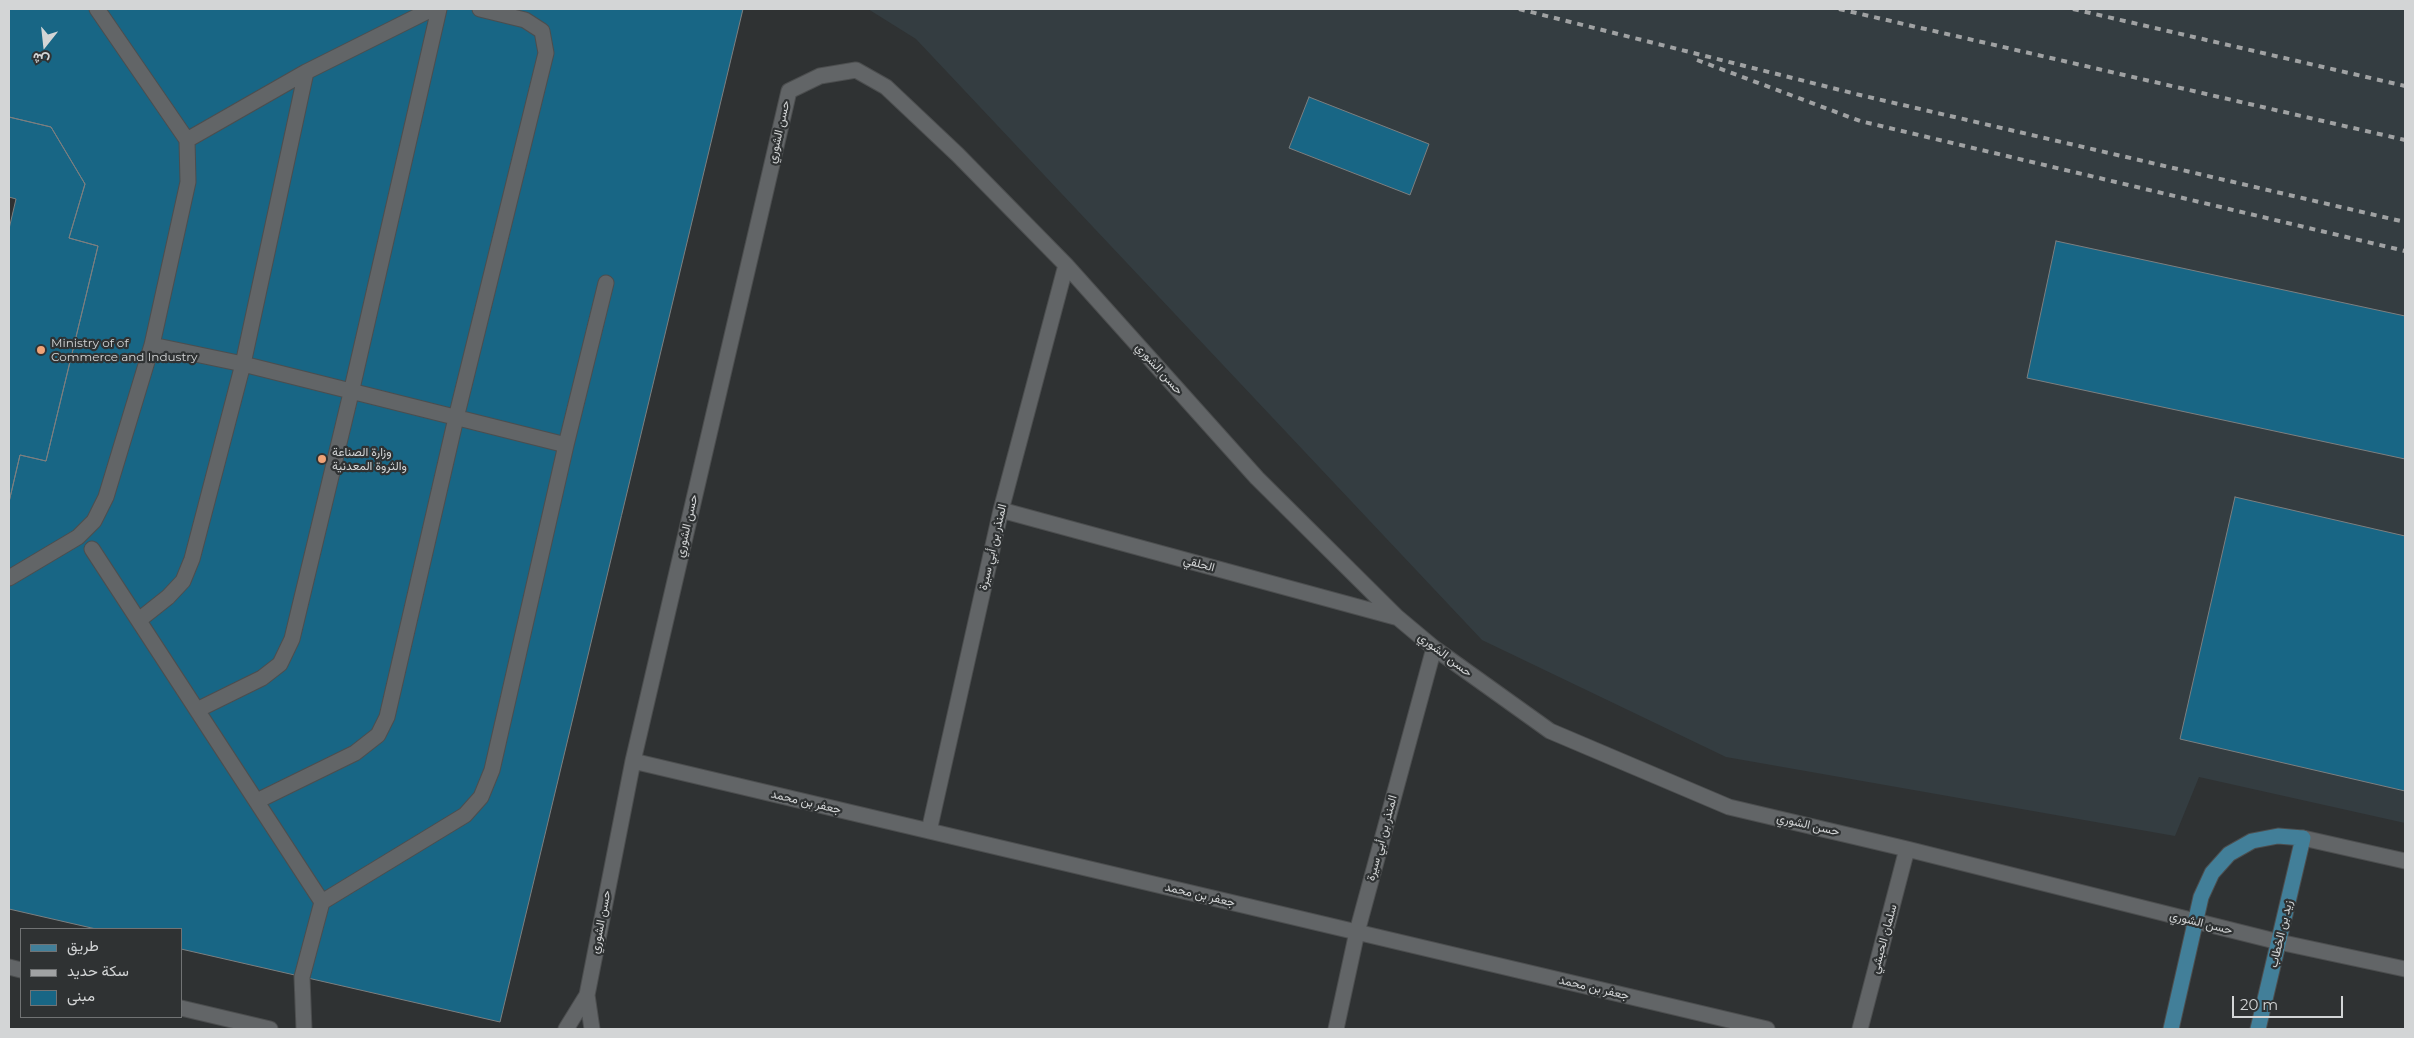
<!DOCTYPE html>
<meta charset="utf-8">
<style>
body{margin:0}
#map{position:relative;width:2414px;height:1038px;overflow:hidden;background:#2f3233;font-family:Montserrat,Vazirmatn,sans-serif}
canvas{display:block}
.frame{position:absolute;inset:0;border:10px solid #d3d5d6;pointer-events:none}
.legend{position:absolute;left:20px;top:928px;width:162px;height:90px;box-sizing:border-box;background:#2f3233;border:1px solid #717374;margin:0;padding:6px 9px;list-style:none;font-size:15px;color:#d3d5d6}
.legend li{display:flex;align-items:center;gap:10px;height:25px}
.legend b{width:25px;border:1px solid #717374}
.north{position:absolute;left:20px;top:20px;width:50px;height:50px;-webkit-text-stroke:4px #2f3233;paint-order:stroke;rotate:196deg;font-size:14px;font-weight:700;line-height:20px;text-align:center;color:#d3d5d6}
.north::after{content:'';display:block;margin:auto;width:18px;height:22px;background:#d3d5d6;clip-path:polygon(50% 0,100% 100%,50% 72%,0 100%)}
.scale{position:absolute;left:2232px;top:996px;width:111px;height:22px;box-sizing:border-box;border:2px solid #d3d5d6;border-top:0;padding-left:6px;font-size:15px;line-height:18px;white-space:nowrap;color:#d3d5d6;-webkit-text-stroke:4px #2f3233;paint-order:stroke}
</style>
<div id="map">
<canvas width="2414" height="1038"></canvas>
<div class="frame"></div>
<ul class="legend">
<li><b style="height:6px;background:#427f99"></b>طريق</li>
<li><b style="height:6px;background:#a0a2a3"></b>سكة حديد</li>
<li><b style="height:14px;background:#186685"></b>مبنى</li>
</ul>
<div class="north">ش</div>
<div class="scale">20 m</div>
</div>
<script>
const g = document.querySelector('canvas').getContext('2d');
g.lineJoin = 'round';
function fillPath(path, color) {
  g.fillStyle = color;
  g.fill(path, 'evenodd');
}
function toPath(rows) {
  const path = new Path2D();
  for (const r of rows) {
    path.moveTo(r[0], r[1]);
    for (let i = 2; i < r.length; i += 2) path.lineTo(r[i], r[i + 1]);
  }
  return path;
}
function strokePath(path, color, width, dash) {
  g.strokeStyle = color;
  g.lineWidth = width;
  g.lineCap = dash ? 'butt' : 'round';
  g.setLineDash(dash || []);
  g.stroke(path);
}
function label(font, color, halo, rows, align = 'center') {
  g.font = font + ' Montserrat,Vazirmatn,sans-serif';
  g.lineWidth = 4.5;
  g.setLineDash([]);
  g.textBaseline = 'middle';
  g.strokeStyle = halo;
  g.fillStyle = color;
  for (const [text, x, y, turn = 0] of rows) {
    g.save();
    g.translate(x, y);
    g.rotate((+turn || 0) * Math.PI / 180);
    g.textAlign = isNaN(turn) ? turn : align;
    if (halo) g.strokeText(text, 0, 0);
    g.fillText(text, 0, 0);
    g.restore();
  }
}
const built = toPath([
 [868,9,2405,9,2405,823,2199,777,2175,836,1726,757,1482,640,916,39]
]);
const building = toPath([
 [9,9,743,9,500,1022,181,949,181,929,96,929,9,909,9,9],
 [1309,97,1429,144,1410,195,1289,148,1309,97],
 [9,117,51,127,85,184,69,238,98,246,46,461,20,455,9,502,9,229,16,199,9,197,9,117],
 [9,117,51,127,85,184,69,238,98,246,46,461,20,455,9,502,9,117],
 [2056,241,2405,316,2405,459,2027,378,2056,241],
 [2235,497,2405,536,2405,791,2180,739,2235,497]
]);
const minor = toPath([
 [187,140,306,72,432,9],
 [152,345,243,364,566,445],
 [1001,510,1395,617],
 [92,549,322,902,302,977,304,1029],
 [9,578,78,537,94,521,106,497,152,345,188,182,187,140,97,9],
 [139,620,168,597,183,581,192,559,243,364,306,72],
 [197,710,262,678,280,664,292,639,351,393,439,9],
 [633,761,1767,1029],
 [257,801,355,753,378,735,387,717,456,418,546,53,542,31,525,20,480,9],
 [929,831,1001,510,1066,265],
 [2303,838,2405,861],
 [322,902,465,815,481,797,492,770,566,445,606,283],
 [9,967,21,970],
 [587,995,592,1029],
 [181,1008,270,1029],
 [566,1029,587,995,633,761,789,91,820,76,856,70,886,87,958,155,1066,265,1257,478,1397,617,1434,648,1550,731,1729,807,1907,849,2279,942,2405,969],
 [1336,1029,1357,932,1434,648],
 [1860,1029,1907,849]
]);
const major = toPath([
 [2171,1029,2201,897,2212,873,2229,854,2252,841,2278,836,2303,838,2258,1029]
]);
const rail = toPath([
 [1519,9,1860,95,2405,222],
 [1839,9,2405,140],
 [2073,9,2405,86],
 [1697,60,1860,121,2405,251]
]);
const markers = [
 [41,350,5,"#efa377"],
 [322,459,5,"#efa377"]
];
const streetNames = [
 ["حسن الشوري",779,132,-77],
 ["حسن الشوري",1159,369,48],
 ["حسن الشوري",687,526,-77],
 ["المنذر بن أبي سيرة",993,547,-77],
 ["الحلقي",1199,564,15],
 ["حسن الشوري",1445,655,37],
 ["جعفر بن محمد",806,802,13],
 ["حسن الشوري",1808,825,13],
 ["المنذر بن أبي سيرة",1382,838,-75],
 ["جعفر بن محمد",1200,895,13],
 ["حسن الشوري",601,922,-79],
 ["حسن الشوري",2201,923,14],
 ["زيد بن الخطاب",2281,934,-77],
 ["سلمان الحبشي",1884,939,-75],
 ["جعفر بن محمد",1594,988,13]
];
const poiNames = [
 ["Ministry of of",51,343],
 ["Commerce and Industry",51,357],
 ["وزارة الصناعة",332,452],
 ["والثروة المعدنية",332,466]
];
fillPath(built, '#343d41');
fillPath(building, '#186685');
strokePath(building, '#7c7f80', 1);
strokePath(minor, '#4c4e4f', 17);
strokePath(major, '#4c4e4f', 17);
strokePath(minor, '#626567', 15);
strokePath(major, '#427f99', 15);
strokePath(rail, '#a0a2a3', 4, [6, 6]);
for (const [x, y, r, color] of markers) {
  const dot = new Path2D();
  dot.arc(x, y, r, 0, 2 * Math.PI);
  g.fillStyle = color;
  g.fill(dot);
  strokePath(dot, '#2f3233', 2);
}
label('12px', '#d3d5d6', '#2f3233', streetNames);
label('12px', '#d3d5d6', '#2f3233', poiNames, 'left');
</script>
